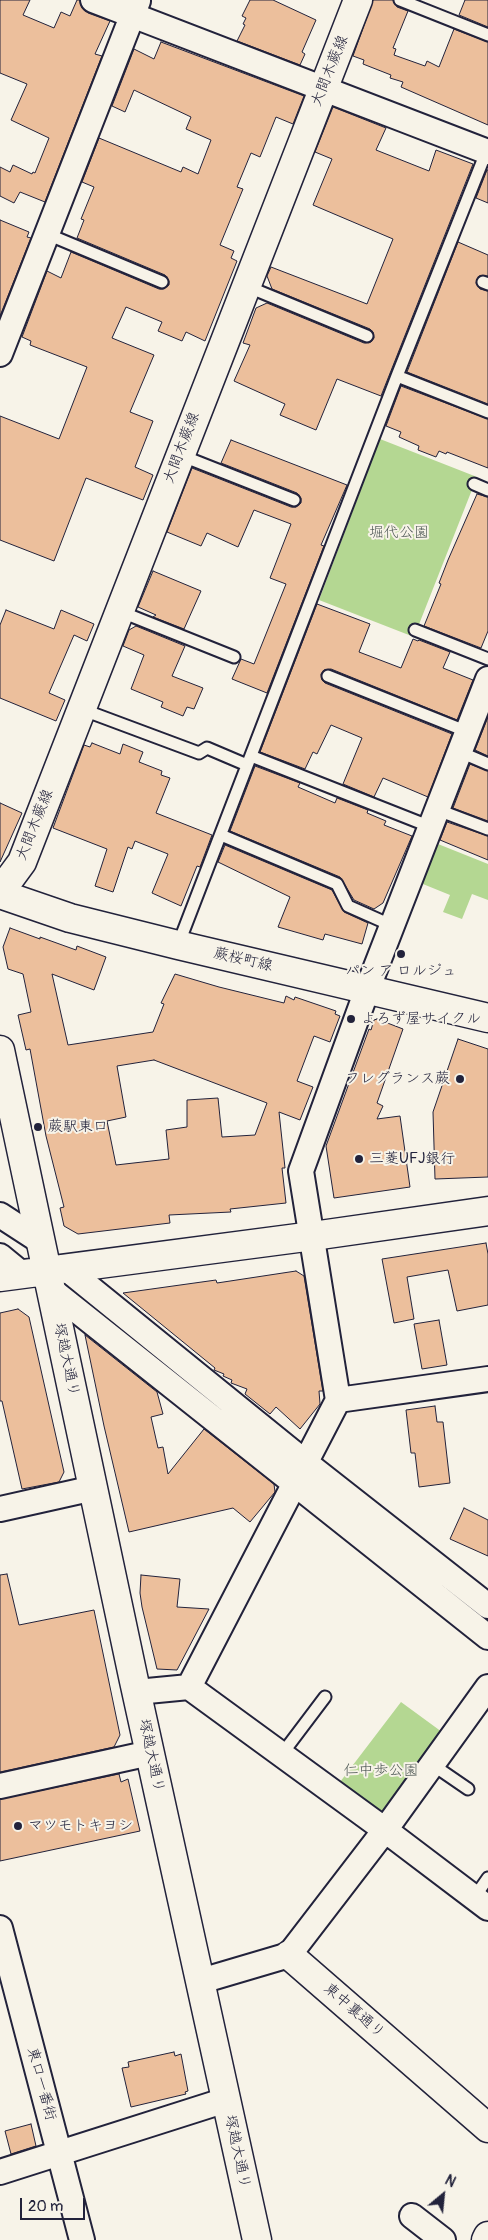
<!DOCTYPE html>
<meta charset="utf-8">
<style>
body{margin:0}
#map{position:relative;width:488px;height:2240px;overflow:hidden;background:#f7f3e8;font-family:Pangolin,sans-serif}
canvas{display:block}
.north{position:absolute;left:418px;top:2170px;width:50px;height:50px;-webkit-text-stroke:4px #f7f3e8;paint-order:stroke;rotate:28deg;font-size:14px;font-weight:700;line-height:20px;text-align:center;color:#22223b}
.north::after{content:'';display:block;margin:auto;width:18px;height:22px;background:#22223b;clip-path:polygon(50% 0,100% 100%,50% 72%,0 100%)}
.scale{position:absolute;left:20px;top:2198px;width:65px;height:22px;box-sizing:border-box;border:2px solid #22223b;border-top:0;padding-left:6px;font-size:15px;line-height:18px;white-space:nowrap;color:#22223b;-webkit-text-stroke:4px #f7f3e8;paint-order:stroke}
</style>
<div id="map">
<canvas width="488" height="2240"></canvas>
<div class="north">N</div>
<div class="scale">20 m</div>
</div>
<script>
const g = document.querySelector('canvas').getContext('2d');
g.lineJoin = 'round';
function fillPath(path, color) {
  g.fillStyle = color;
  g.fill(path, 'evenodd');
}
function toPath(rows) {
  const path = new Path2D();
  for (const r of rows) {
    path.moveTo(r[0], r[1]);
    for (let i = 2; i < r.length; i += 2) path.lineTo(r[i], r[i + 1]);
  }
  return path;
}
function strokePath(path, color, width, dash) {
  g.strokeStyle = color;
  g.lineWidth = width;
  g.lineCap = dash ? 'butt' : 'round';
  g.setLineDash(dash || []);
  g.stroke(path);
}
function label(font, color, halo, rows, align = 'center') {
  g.font = font + ' Pangolin,"Klee One",sans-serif';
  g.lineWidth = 4;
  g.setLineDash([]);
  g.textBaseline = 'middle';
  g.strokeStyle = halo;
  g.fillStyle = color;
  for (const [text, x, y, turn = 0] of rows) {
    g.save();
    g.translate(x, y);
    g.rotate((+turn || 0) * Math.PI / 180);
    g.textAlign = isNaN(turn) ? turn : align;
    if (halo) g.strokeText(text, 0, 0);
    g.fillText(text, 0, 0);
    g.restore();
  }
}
const green = toPath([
 [380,439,477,477,414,637,319,600],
 [433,842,488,864,488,900,472,894,462,919,443,912,450,895,418,882],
 [401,1702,442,1732,382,1814,340,1782]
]);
const building = toPath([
 [0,0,30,0,23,15,54,28,61,12,70,16,77,0,80,0,82,8,88,13,110,21,95,54,102,56,45,202,20,192,14,203,0,196,0,167,10,172,13,165,32,174,33,172,35,173,49,138,11,120,27,84,0,73,0,0],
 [250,0,273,0,316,20,302,52,305,54,300,65,237,41,245,25,243,24,246,18,242,16,250,0],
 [373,0,393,0,397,7,408,11,393,48,396,49,394,55,425,66,427,61,439,67,454,29,488,42,488,125,401,87,403,82,390,78,391,75,363,64,364,60,353,56,373,0],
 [465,0,488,0,488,27,459,15,465,0],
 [161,42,304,96,293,124,276,117,260,157,251,153,237,187,243,189,220,245,234,251,231,258,237,261,205,341,186,332,182,341,158,331,162,322,126,307,112,338,154,355,130,412,153,421,135,467,153,475,143,500,86,478,54,561,0,540,0,416,59,439,87,367,30,345,31,341,22,337,47,271,61,278,71,252,159,289,163,289,169,285,169,281,165,275,77,238,84,220,81,219,94,187,82,182,99,138,181,172,183,167,198,174,211,140,186,129,191,117,134,90,125,112,112,106,134,49,154,59,161,42],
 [333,107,386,128,376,150,429,171,436,150,473,164,381,396,337,379,316,430,280,415,285,404,234,381,250,345,243,343,256,308,267,303,364,343,371,342,374,338,373,332,370,329,272,289,267,276,271,267,367,304,393,239,313,205,332,159,315,152,333,107],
 [487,170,488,170,488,203,476,198,487,170],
 [0,220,29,232,27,237,31,238,0,316,0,220],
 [458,242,488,255,488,276,479,276,476,283,480,289,488,291,488,404,407,372,458,242],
 [401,386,488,419,488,468,447,452,446,454,439,451,436,457,418,450,419,446,399,437,401,432,386,426,401,386],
 [231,440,347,485,321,545,324,546,267,693,232,679,241,659,254,664,286,584,270,578,291,524,254,510,238,547,207,533,201,546,167,532,192,468,291,507,296,507,301,503,301,498,297,493,221,463,231,440],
 [477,494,488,497,488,631,481,648,424,626,441,584,439,583,448,560,477,494],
 [153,571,201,591,184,629,153,617,156,615,138,607,153,571],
 [317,604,370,624,359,652,401,668,413,639,418,641,419,640,450,652,443,668,473,680,457,720,331,669,324,670,321,674,322,680,325,683,452,734,428,797,383,778,374,797,343,784,362,738,331,725,317,754,313,752,305,769,260,752,317,604],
 [6,610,54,629,61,610,94,624,87,641,74,635,49,693,65,700,56,721,0,698,0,625,6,610],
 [136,626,185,646,172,676,203,688,194,709,187,707,183,716,161,707,163,702,131,689,144,655,123,646,129,630,136,626],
 [488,717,488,756,475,750,488,717],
 [92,743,120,754,123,744,143,752,139,762,162,771,161,775,170,778,156,813,212,835,200,867,197,866,181,906,152,893,168,854,135,841,132,849,128,847,113,892,95,886,107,849,53,828,84,745,90,747,92,743],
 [470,764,488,771,488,821,453,808,470,764],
 [255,766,300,783,298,787,335,803,337,798,368,810,367,813,386,821,384,825,412,836,383,903,374,909,354,900,340,877,230,831,255,766],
 [0,803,22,813,0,862,0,803],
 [447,822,488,836,488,860,440,840,447,822],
 [225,845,332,890,344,912,368,923,362,944,325,934,323,940,278,927,290,897,218,862,225,845],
 [10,928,40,939,40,937,76,950,77,946,106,957,94,990,52,974,68,1045,153,1032,164,1004,161,1003,175,974,219,987,284,1003,286,996,294,1000,295,997,336,1011,335,1014,340,1016,330,1042,314,1036,297,1081,313,1087,300,1120,279,1112,285,1168,282,1168,286,1203,230,1209,231,1212,169,1215,170,1223,78,1234,64,1226,60,1208,64,1207,46,1136,30,1049,26,1050,18,1015,31,1012,23,974,8,969,3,947,10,928],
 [154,1060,267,1103,255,1135,222,1137,218,1098,187,1100,187,1127,166,1130,169,1159,116,1165,107,1121,126,1117,117,1066,154,1060],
 [377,1019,403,1029,377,1103,383,1106,377,1119,400,1116,410,1187,334,1198,326,1146,369,1029,371,1030,374,1020,377,1019],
 [458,1039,488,1049,488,1177,435,1179,433,1112,458,1039],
 [486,1243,488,1254,488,1305,457,1311,448,1270,407,1277,414,1319,394,1323,382,1259,486,1243],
 [296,1271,304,1276,323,1391,319,1391,320,1404,300,1429,276,1407,270,1414,245,1394,247,1389,231,1383,232,1380,223,1376,224,1374,214,1370,215,1368,123,1293,216,1280,217,1283,296,1271],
 [18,1309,29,1317,64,1472,59,1482,22,1489,2,1401,0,1401,0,1313,18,1309],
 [439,1320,447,1365,422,1369,414,1324,439,1320],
 [85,1335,157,1392,163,1414,151,1417,158,1448,163,1447,168,1474,204,1429,274,1484,275,1492,250,1522,233,1508,129,1532,104,1426,85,1335],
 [435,1406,437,1422,443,1422,450,1483,419,1487,415,1453,411,1453,406,1410,435,1406],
 [464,1508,488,1520,488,1556,450,1539,464,1508],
 [7,1574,19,1625,94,1610,120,1735,114,1747,0,1772,0,1575,7,1574],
 [141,1575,180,1579,177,1607,209,1609,177,1670,157,1669,142,1607,140,1593,141,1575],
 [119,1774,121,1782,128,1779,140,1831,0,1861,0,1799,119,1774],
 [174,2052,175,2056,181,2054,188,2091,185,2092,186,2094,131,2107,122,2068,129,2067,128,2062,174,2052],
 [31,2124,36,2146,11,2154,5,2131,31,2124]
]);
const service = toPath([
 [400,0,488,35],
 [47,234,162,282],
 [483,282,488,284],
 [246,286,367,336],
 [397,376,488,412],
 [180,455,294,500],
 [474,484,488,490],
 [119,611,234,657],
 [415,630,488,659],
 [328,676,468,732],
 [81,709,199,753,207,748,247,765],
 [460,752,488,764],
 [251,756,431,827],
 [438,810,488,829],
 [221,835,337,884,348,906,393,926],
 [178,945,397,376,487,150],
 [282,1754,325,1697],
 [433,1765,468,1789],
 [474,1898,488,1878]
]);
const minor = toPath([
 [93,0,488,152],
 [0,354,138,1],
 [0,1215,40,1241],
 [0,1256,22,1274],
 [68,1270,306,1463,488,1606],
 [50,1289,488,1637],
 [338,1400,488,1379],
 [0,1509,94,1488],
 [189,1687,385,1830,488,1908],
 [137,1692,189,1687,338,1400,301,1171,367,990,488,679],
 [0,1786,150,1753],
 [0,1928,82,2240],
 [201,1981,289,1955,385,1830,488,1687],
 [0,2172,226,2100],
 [412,2216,443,2240]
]);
const tertiary = toPath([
 [0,1050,134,1681,257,2240],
 [0,1277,313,1236,488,1211],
 [289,1955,488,2128],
 [486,2240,488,2236]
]);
const secondary = toPath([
 [0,892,22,862,358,0],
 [0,894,70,918,178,945,488,1018]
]);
const markers = [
 [401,954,5,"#22223b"],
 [351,1019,5,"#22223b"],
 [460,1079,5,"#22223b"],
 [38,1127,5,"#22223b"],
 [359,1159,5,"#22223b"],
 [18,1826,5,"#22223b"]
];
const streetNames = [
 ["大間木蕨線",330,71,-68],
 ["大間木蕨線",182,448,-69],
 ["大間木蕨線",35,825,-68],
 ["蕨桜町線",243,960,13],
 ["塚越大通り",66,1360,78],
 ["塚越大通り",151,1756,78],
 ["東中裏通り",354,2011,41],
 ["東口一番街",41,2084,75],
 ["塚越大通り",237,2152,78]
];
const parkNames = [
 ["堀代公園",399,533],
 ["仁中歩公園",381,1771]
];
const poiNames = [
 ["パン ア ロルジュ",401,971,"center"],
 ["よろず屋サイクル",361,1019],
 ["フレグランス蕨",450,1079,"right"],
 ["蕨駅東口",48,1127],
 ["三菱UFJ銀行",369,1159],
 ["マツモトキヨシ",28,1826]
];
fillPath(green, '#b4d792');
fillPath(building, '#ecbf9c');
strokePath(building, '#22223b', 1);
strokePath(service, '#22223b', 15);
strokePath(minor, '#22223b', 28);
strokePath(tertiary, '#22223b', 31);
strokePath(secondary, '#22223b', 31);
strokePath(service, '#f7f3e8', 11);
strokePath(minor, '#f7f3e8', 24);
strokePath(tertiary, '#f7f3e8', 28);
strokePath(secondary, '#f7f3e8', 28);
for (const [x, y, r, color] of markers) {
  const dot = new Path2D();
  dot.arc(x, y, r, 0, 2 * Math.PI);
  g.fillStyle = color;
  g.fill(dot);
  strokePath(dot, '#f7f3e8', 2);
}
label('15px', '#22223b', '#f7f3e8', streetNames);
label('15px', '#4e5855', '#f7f3e8', parkNames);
label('15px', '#22223b', '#f7f3e8', poiNames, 'left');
</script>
